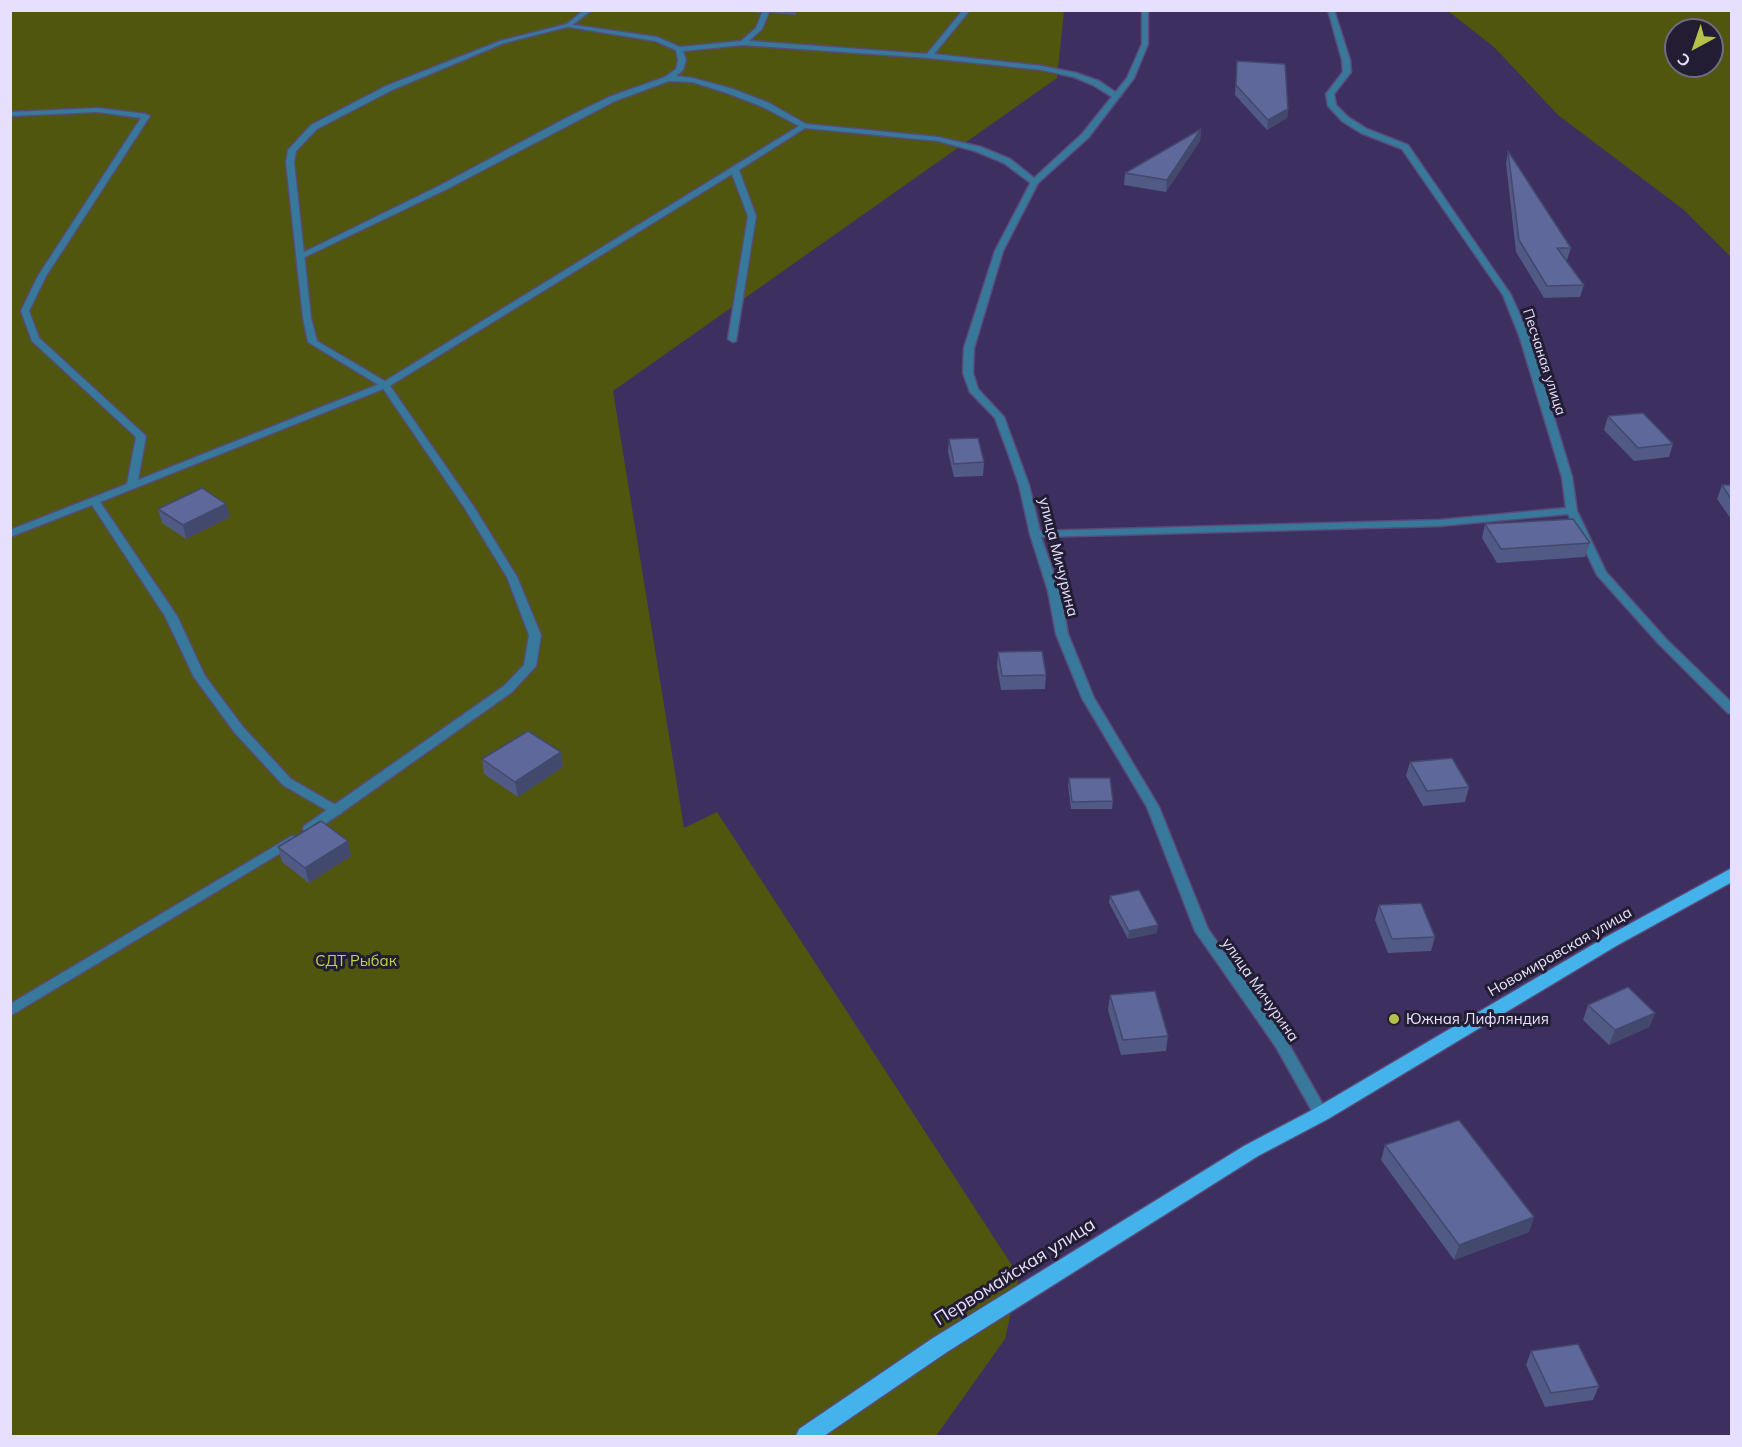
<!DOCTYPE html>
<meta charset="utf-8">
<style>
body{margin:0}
#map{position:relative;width:1742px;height:1447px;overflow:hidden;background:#3d2f5f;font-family:Mulish,sans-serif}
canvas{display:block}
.frame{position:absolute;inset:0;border:12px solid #e6e0fe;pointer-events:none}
.north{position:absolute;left:1664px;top:18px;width:60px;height:60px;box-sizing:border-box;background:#221d32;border:2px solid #706b84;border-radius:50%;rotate:220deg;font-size:16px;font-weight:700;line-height:24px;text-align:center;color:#e6e0fe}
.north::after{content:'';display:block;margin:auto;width:21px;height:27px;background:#b5c249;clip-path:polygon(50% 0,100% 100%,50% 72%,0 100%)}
</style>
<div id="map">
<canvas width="1742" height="1447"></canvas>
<div class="frame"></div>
<div class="north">С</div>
</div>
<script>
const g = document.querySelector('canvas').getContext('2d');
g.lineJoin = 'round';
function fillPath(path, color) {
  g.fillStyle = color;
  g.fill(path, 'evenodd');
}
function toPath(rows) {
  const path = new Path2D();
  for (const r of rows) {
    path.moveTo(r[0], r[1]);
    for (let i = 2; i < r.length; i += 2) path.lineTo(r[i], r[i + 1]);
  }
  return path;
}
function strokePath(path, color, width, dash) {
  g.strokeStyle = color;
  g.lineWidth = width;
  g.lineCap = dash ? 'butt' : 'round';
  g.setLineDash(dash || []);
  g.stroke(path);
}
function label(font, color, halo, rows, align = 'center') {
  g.font = font + ' Mulish,sans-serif';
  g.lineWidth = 6;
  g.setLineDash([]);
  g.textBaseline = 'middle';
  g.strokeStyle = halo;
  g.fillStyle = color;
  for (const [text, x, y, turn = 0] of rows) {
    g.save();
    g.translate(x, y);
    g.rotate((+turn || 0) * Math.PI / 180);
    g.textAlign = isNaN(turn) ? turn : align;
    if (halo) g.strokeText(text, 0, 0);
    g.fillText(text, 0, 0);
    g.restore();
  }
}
const green = toPath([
 [10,11,1064,11,1057,78,613,391,684,828,717,812,1019,1276,1005,1339,936,1436,11,1436],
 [1448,11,1731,11,1731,257,1684,210,1558,115,1494,47],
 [1676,30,1712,30,1712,66,1676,66]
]);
const service = toPath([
 [763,10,770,10,762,29,749,41,927,54,963,10,970,10,934,54,1042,66,1076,73,1099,81,1121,96,1114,98,1093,85,1074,77,1042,70,929,58,743,45,683,51,686,60,683,70,676,76,693,78,733,89,769,103,806,124,938,137,981,147,1010,159,1039,182,1032,184,1004,163,975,151,938,141,805,128,739,170,756,216,736,341,733,342,728,339,748,216,732,174,388,387,100,502,177,616,205,676,243,727,291,779,341,808,343,811,341,814,333,814,283,785,235,733,194,677,165,616,92,505,10,537,10,530,127,484,136,437,32,341,21,311,38,276,141,118,98,112,10,116,10,112,98,108,146,114,150,116,46,276,29,311,39,338,146,436,138,480,382,383,799,126,763,107,727,93,692,82,669,81,615,101,445,190,303,258,296,256,439,186,572,115,609,97,665,77,676,69,678,60,676,50,655,41,569,27,566,25,567,24,657,37,680,47,741,41,756,28,763,10]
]);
const minor = toPath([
 [584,10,592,10,571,26,504,43,392,90,317,129,296,151,294,162,311,318,317,341,388,383,474,507,517,577,541,635,536,666,512,692,314,832,304,832,303,829,304,826,504,686,524,665,529,635,507,577,464,507,382,387,308,342,303,318,286,162,288,150,311,125,386,86,500,41,567,24,584,10],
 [1142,10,1148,10,1148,44,1134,78,1088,138,1038,183,1003,251,974,348,973,373,978,389,1004,417,1029,485,1040,531,1439,520,1566,508,1562,477,1520,338,1503,295,1402,149,1361,133,1342,121,1328,106,1326,94,1343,72,1342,60,1328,10,1334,10,1350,60,1351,72,1334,94,1336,105,1348,117,1367,129,1408,145,1511,295,1530,338,1572,477,1577,511,1606,572,1666,639,1732,703,1732,714,1728,713,1658,643,1597,575,1568,514,1439,526,1041,537,1060,591,1068,634,1094,698,1159,807,1208,929,1286,1039,1326,1110,1328,1114,1326,1118,1321,1120,1316,1118,1276,1047,1195,931,1147,807,1082,698,1056,634,1048,591,1030,534,1019,485,1008,453,995,418,970,392,963,373,964,348,995,251,1032,180,1082,134,1127,78,1142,44,1142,10],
 [292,836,297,837,298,840,297,843,10,1016,10,1004,292,836]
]);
const primary = toPath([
 [1732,868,1732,882,1616,946,1328,1119,1258,1156,947,1352,824,1436,796,1436,799,1429,933,1338,1244,1146,1314,1109,1604,938,1732,868]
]);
const wall = toPath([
 [742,10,761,10,760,13,742,11],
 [771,10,796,10,796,15,771,13],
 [1237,61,1288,109,1287,118,1267,130,1235,95],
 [1201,129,1200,141,1166,192,1124,185,1125,173],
 [1508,151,1571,248,1567,260,1566,260,1584,285,1580,297,1544,298,1516,252,1506,163],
 [1608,416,1673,444,1669,457,1634,461,1604,430],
 [949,439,984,462,983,476,954,477,948,452],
 [1722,485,1731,485,1731,519,1717,499],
 [158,509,230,517,186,539,162,523],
 [1485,524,1590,543,1585,557,1497,563,1482,538],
 [998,652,1046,675,1045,689,1001,690,997,666],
 [561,752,563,767,518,797,484,774,482,759],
 [1410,762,1469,787,1465,802,1423,806,1406,776],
 [1069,778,1113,801,1112,809,1071,809,1068,786],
 [348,841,351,856,309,883,282,862,278,847],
 [1110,896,1157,933,1128,939,1109,903],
 [1379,905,1435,937,1431,951,1388,953,1375,920],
 [1110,995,1168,1036,1166,1051,1121,1055,1108,1010],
 [1588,1005,1655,1013,1649,1027,1609,1045,1583,1020],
 [1385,1145,1534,1217,1529,1232,1454,1260,1381,1160],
 [1531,1351,1599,1386,1593,1400,1545,1407,1526,1365]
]);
const shadedWall = toPath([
 [1288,109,1287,118,1267,130,1268,120],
 [1201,129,1200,141,1166,192,1167,180],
 [226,504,230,517,186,539,183,525],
 [561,752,563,767,518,797,515,782],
 [348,841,351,856,309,883,305,868],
 [1158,925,1157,933,1128,939,1129,931],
 [1655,1013,1649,1027,1609,1045,1615,1030],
 [1534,1217,1529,1232,1454,1260,1459,1245]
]);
const building = toPath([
 [1237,61,1285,64,1288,109,1268,120,1236,85,1237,61],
 [1201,129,1167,180,1125,173,1201,129],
 [1508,151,1571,248,1557,248,1584,285,1547,286,1519,240,1508,151],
 [1643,413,1673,444,1638,448,1608,416,1643,413],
 [978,438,984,462,954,464,949,439,978,438],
 [1722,485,1731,485,1731,499,1722,485],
 [202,488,226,504,183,525,158,509,202,488],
 [1573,519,1590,543,1501,549,1485,524,1573,519],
 [1042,651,1046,675,1002,676,998,652,1042,651],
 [528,731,561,752,515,782,482,759,528,731],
 [1452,758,1469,787,1427,791,1410,762,1452,758],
 [1069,778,1110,778,1113,801,1072,802,1069,778],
 [321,821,348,841,305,868,278,847,321,821],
 [1139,890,1158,925,1129,931,1110,896,1139,890],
 [1421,903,1435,937,1392,939,1379,905,1421,903],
 [1628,987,1655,1013,1615,1030,1588,1005,1628,987],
 [1155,991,1168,1036,1123,1040,1110,995,1155,991],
 [1459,1120,1534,1217,1459,1245,1385,1145,1459,1120],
 [1578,1344,1599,1386,1551,1393,1531,1351,1578,1344]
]);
const markers = [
 [1394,1019,6,"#b5c249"]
];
const farStreetnames = [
 ["Песчаная улица",1544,362,72]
];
const streetNames = [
 ["улица Мичурина",1058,557,76],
 ["Новомировская улица",1560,952,-30],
 ["улица Мичурина",1260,990,55]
];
const parkNames = [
 ["СДТ Рыбак",356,961]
];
const poiNames = [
 ["Южная Лифляндия",1406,1019]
];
const nearStreetnames = [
 ["Первомайская улица",1015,1272,-32]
];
fillPath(green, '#50560d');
strokePath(service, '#584b78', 3);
strokePath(minor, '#584b78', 3);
strokePath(primary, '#584b78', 3);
fillPath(service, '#38789b');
fillPath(minor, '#38789b');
fillPath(primary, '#44b2eb');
fillPath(wall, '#515985');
fillPath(shadedWall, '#42496c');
fillPath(building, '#5e689b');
strokePath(building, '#42496c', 1.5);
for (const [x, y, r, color] of markers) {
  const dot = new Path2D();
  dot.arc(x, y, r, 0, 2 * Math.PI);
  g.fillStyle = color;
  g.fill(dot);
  strokePath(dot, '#221d32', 2);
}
label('14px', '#e6e0fe', '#221d32', farStreetnames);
label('15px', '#e6e0fe', '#221d32', streetNames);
label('15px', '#c5d34a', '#221d32', parkNames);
label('15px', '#e6e0fe', '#221d32', poiNames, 'left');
label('18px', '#e6e0fe', '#221d32', nearStreetnames);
</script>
